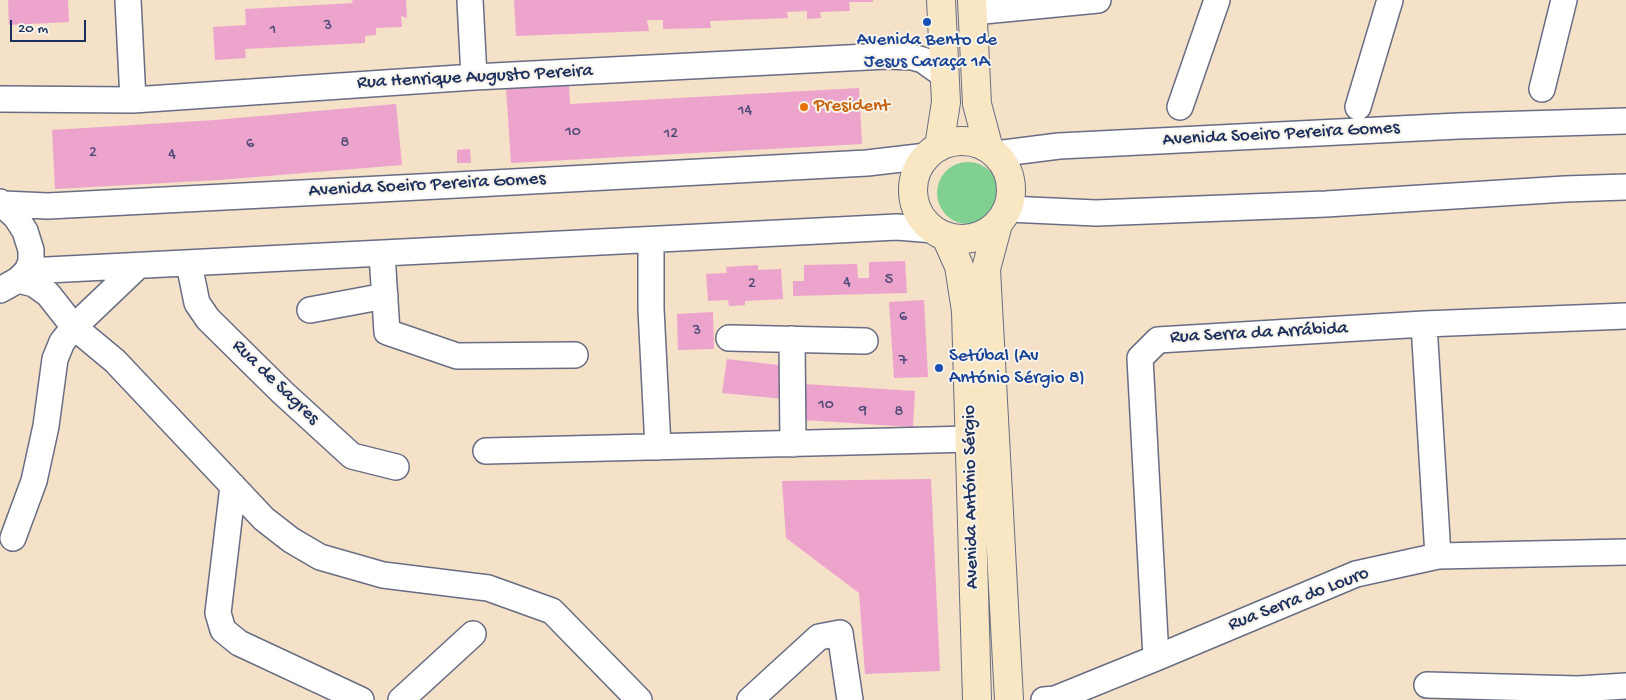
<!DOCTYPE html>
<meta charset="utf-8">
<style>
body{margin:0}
#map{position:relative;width:1626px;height:700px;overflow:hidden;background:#f5e0c8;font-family:"Gochi Hand",sans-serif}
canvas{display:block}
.scale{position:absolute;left:10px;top:20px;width:76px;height:22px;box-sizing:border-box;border:2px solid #1b2f5e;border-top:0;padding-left:6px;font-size:15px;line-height:18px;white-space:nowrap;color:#1b2f5e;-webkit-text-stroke:4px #f7f3e8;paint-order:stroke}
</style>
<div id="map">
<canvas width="1626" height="700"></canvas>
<div class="scale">20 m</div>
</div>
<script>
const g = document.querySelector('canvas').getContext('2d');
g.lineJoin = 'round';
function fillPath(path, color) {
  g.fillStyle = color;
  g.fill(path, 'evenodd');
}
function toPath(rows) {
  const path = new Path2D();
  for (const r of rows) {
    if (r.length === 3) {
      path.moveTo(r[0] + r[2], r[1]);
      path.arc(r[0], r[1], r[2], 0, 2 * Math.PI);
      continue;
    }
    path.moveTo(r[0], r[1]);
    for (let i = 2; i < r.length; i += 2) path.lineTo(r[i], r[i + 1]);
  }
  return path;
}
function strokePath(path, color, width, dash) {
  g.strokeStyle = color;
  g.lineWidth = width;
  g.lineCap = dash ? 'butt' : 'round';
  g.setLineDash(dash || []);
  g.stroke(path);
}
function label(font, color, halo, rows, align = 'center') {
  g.font = font + ' "Gochi Hand",sans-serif';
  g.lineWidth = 4;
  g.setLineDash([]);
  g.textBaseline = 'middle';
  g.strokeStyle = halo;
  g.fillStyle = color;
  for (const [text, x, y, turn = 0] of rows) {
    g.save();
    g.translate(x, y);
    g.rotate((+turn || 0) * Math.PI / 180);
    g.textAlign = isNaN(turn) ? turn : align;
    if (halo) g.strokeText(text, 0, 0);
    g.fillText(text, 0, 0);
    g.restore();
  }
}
const green = toPath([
 [968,193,31]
]);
const building = toPath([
 [8,0,68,0,69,22,9,25],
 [352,0,406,0,407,18,401,16,402,27,376,28,376,35,365,36,365,43,245,49,246,58,215,60,213,27,246,25,245,9,353,3],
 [514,0,873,0,873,2,849,2,850,11,820,12,821,18,807,19,807,11,787,12,788,18,710,21,711,28,663,29,663,20,647,20,649,31,516,36],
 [569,85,570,104,859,88,862,144,511,163,506,88],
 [396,104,402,165,219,180,55,189,52,130,215,120],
 [470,149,471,163,457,163,457,150],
 [905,261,907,293,793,296,793,281,804,281,804,265,857,264,858,278,869,278,869,262],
 [758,265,758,270,781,269,783,299,745,301,745,305,729,306,728,300,708,301,706,274,727,273,726,267],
 [924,300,928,377,894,378,889,302],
 [713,312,714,349,678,350,677,314],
 [727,359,787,366,784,399,722,393],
 [804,384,915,391,913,427,802,420],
 [931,479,940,671,865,674,859,593,786,538,782,481]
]);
const minor = toPath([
 [128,0,133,100],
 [470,0,474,77],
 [973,12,1098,0],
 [1542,89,1564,0],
 [0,99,133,100,474,77,887,56,912,57,923,60,944,75],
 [1180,107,1217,0],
 [1358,107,1390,0],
 [996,154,1059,146,1458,126,1626,121],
 [0,202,16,217,25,231,31,250,31,262,27,271,18,280,0,290],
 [3,204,48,206,419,187,867,163,927,156],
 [1008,209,1096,213,1326,204,1565,189,1626,187],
 [651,240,651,309,658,447],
 [382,254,387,332,457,356,575,355],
 [189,264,197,303,208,319,282,392,352,456,396,467],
 [27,271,897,227,934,230],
 [18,280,34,284,48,294,74,327,115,361,264,519,291,540,320,557,383,575,488,588,552,611,639,700],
 [310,310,385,296],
 [1424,324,1438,556],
 [729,338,865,341],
 [792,339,793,444],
 [486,451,971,439],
 [233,486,218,613,223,630,239,643,361,700],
 [13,538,34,481,46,426,55,359,62,342,74,327,138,266],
 [1156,658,1140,358,1158,340,1424,324,1626,316],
 [1427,685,1578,689,1626,686],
 [401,700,473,634],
 [750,700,819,637,840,633,850,700],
 [1044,700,1055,699,1156,658,1356,574,1438,556,1626,552]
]);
const secondary = toPath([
 [972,0,977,104,989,149],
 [962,190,49],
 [939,147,946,102,941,0],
 [998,224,986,269,1009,700],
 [946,237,959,266,966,311,977,700]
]);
const markers = [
 [927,22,5,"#1a4fb4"],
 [804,107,5,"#e8710a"],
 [939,368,5,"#1a4fb4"]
];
const numberNames = [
 ["3",328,27],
 ["1",273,31],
 ["14",745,112],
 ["10",573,133],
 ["12",671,135],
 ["8",345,144],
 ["6",250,145],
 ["2",93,154],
 ["4",172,156],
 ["5",889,281],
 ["4",847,284],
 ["2",752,285],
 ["6",903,318],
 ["3",697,332],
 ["7",903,362],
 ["10",826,406],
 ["9",863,412],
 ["8",899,413]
];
const transitNames = [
 ["Avenida Bento de",927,41],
 ["Jesus Caraça 1A",927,63],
 ["Setúbal (Av",949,357,"left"],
 ["António Sérgio 8)",949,379,"left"]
];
const streetNames = [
 ["Rua Henrique Augusto Pereira",475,78,-3],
 ["Avenida Soeiro Pereira Gomes",1281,135,-3],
 ["Avenida Soeiro Pereira Gomes",427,186,-3],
 ["Rua Serra da Arrábida",1259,334,-3],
 ["Rua de Sagres",275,383,44],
 ["Avenida António Sérgio",972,497,-91],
 ["Rua Serra do Louro",1299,600,-21]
];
const foodNames = [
 ["President",814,107]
];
fillPath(green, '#7fd091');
fillPath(building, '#eda4cc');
strokePath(minor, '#676d83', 28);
strokePath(secondary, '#676d83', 30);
strokePath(minor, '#fff', 25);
strokePath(secondary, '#f9e7c3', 28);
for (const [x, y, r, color] of markers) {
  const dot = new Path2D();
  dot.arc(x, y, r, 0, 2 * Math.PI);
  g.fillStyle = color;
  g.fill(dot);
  strokePath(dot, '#f7f3e8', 2);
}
label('16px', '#504c7a', null, numberNames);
label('19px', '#164399', '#f7f3e8', transitNames);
label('19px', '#1b2f5e', '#f7f3e8', streetNames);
label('19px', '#c56008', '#f7f3e8', foodNames, 'left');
</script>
